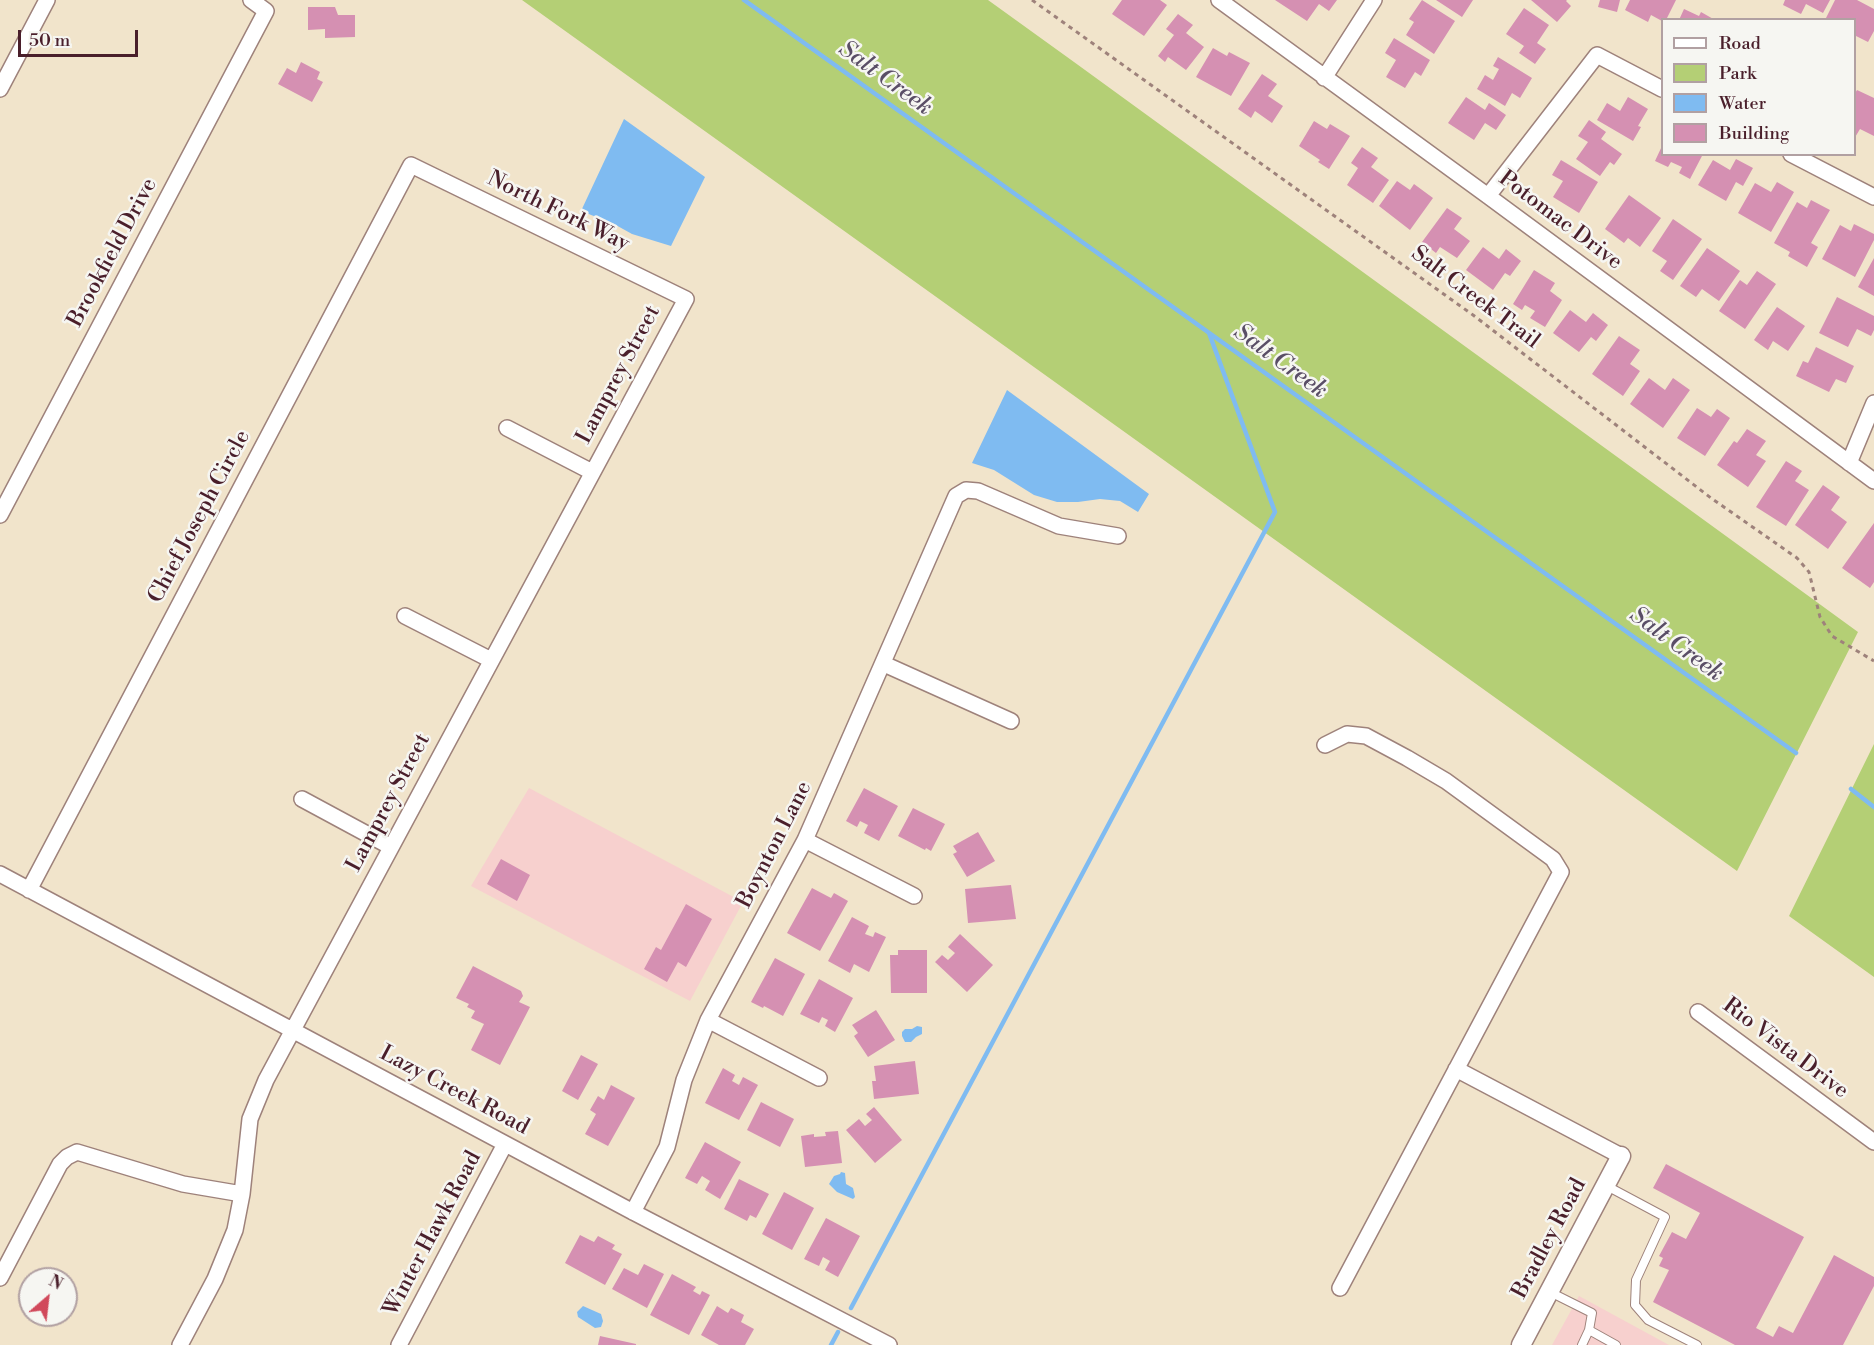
<!DOCTYPE html>
<style>
body{margin:0}
#map{position:relative;width:1874px;height:1345px;overflow:hidden;background:#f1e4cb;font-family:"Libre Bodoni",serif}
canvas{display:block}
.legend{position:absolute;left:1661px;top:18px;width:195px;height:138px;box-sizing:border-box;background:#f6f6f2;border:2px solid #b1a0a2;margin:0;padding:8px 10px;list-style:none;font-size:18px;color:#4a1f2b}
.legend li{display:flex;align-items:center;gap:12px;height:30px}
.legend b{width:30px;border:2px solid #b1a0a2}
.north{position:absolute;left:18px;top:1267px;width:60px;height:60px;box-sizing:border-box;background:#f6f6f2;border:2px solid #b1a0a2;border-radius:50%;rotate:28deg;font-size:16px;font-weight:700;line-height:24px;text-align:center;color:#4a1f2b}
.north::after{content:'';display:block;margin:auto;width:21px;height:27px;background:#d1495b;clip-path:polygon(50% 0,100% 100%,50% 72%,0 100%)}
.scale{position:absolute;left:18px;top:30px;width:120px;height:27px;box-sizing:border-box;border:3px solid #4a1f2b;border-top:0;padding-left:8px;font-size:18px;line-height:21px;white-space:nowrap;color:#4a1f2b;-webkit-text-stroke:4px #f6f6f2;paint-order:stroke}
</style>
<div id="map">
<canvas width="1874" height="1345"></canvas>
<ul class="legend">
<li><b style="height:8px;background:#fff"></b>Road</li>
<li><b style="height:16px;background:#b4cf75"></b>Park</li>
<li><b style="height:16px;background:#7fbbf1"></b>Water</li>
<li><b style="height:16px;background:#d590b2"></b>Building</li>
</ul>
<div class="north">N</div>
<div class="scale">50 m</div>
</div>
<script>
const g = document.querySelector('canvas').getContext('2d');
g.lineJoin = 'round';
function fillPath(path, color) {
  g.fillStyle = color;
  g.fill(path, 'evenodd');
}
function toPath(rows) {
  const path = new Path2D();
  for (const r of rows) {
    path.moveTo(r[0], r[1]);
    for (let i = 2; i < r.length; i += 2) path.lineTo(r[i], r[i + 1]);
  }
  return path;
}
function strokePath(path, color, width, dash) {
  g.strokeStyle = color;
  g.lineWidth = width;
  g.lineCap = dash ? 'butt' : 'round';
  g.setLineDash(dash || []);
  g.stroke(path);
}
function label(font, color, halo, rows, align = 'center') {
  g.font = font + ' "Libre Bodoni",serif';
  g.lineWidth = 5;
  g.setLineDash([]);
  g.textBaseline = 'middle';
  g.strokeStyle = halo;
  g.fillStyle = color;
  for (const [text, x, y, turn = 0] of rows) {
    g.save();
    g.translate(x, y);
    g.rotate((+turn || 0) * Math.PI / 180);
    g.textAlign = isNaN(turn) ? turn : align;
    if (halo) g.strokeText(text, 0, 0);
    g.fillText(text, 0, 0);
    g.restore();
  }
}
const built = toPath([
 [529,788,743,902,690,1001,471,886],
 [1579,1296,1669,1345,1552,1345]
]);
const green = toPath([
 [522,0,988,0,1074,62,1858,632,1737,871],
 [1874,744,1874,977,1789,916]
]);
const water = toPath([
 [624,119,705,177,671,246,632,234,614,224,581,211],
 [1007,390,1149,494,1138,512,1120,501,1100,499,1078,502,1057,502,1034,495,994,470,972,463],
 [917,1026,922,1027,922,1034,916,1037,911,1042,905,1042,902,1036,902,1032,905,1029,912,1029],
 [841,1172,845,1173,846,1184,853,1188,855,1197,853,1199,837,1192,829,1184,834,1176,840,1174],
 [583,1306,601,1314,603,1321,601,1327,595,1328,578,1317,577,1312]
]);
const stream = toPath([
 [744,0,1796,753],
 [1851,789,1874,807],
 [851,1308,1275,512,1209,333],
 [831,1345,838,1332]
]);
const building = toPath([
 [1122,0,1160,0,1167,5,1144,36,1112,14],
 [1275,0,1337,0,1329,11,1319,4,1307,21],
 [1422,0,1455,21,1434,54,1406,35,1414,22,1409,19],
 [1436,0,1473,0,1462,17],
 [1531,0,1567,0,1566,1,1571,6,1557,22],
 [1600,0,1620,0,1617,12,1598,7],
 [1630,0,1676,0,1666,20,1662,21,1651,15,1648,22,1625,10],
 [1785,0,1830,0,1823,13,1806,4,1801,14,1783,5],
 [1835,0,1857,0,1874,9,1874,31,1868,42,1854,35,1854,20,1825,20],
 [308,7,335,7,338,15,355,15,355,37,325,38,325,29,308,30],
 [1524,8,1549,25,1537,43,1546,49,1535,64,1519,53,1524,46,1506,34],
 [1684,9,1699,16,1701,12,1715,20,1679,20],
 [1178,14,1193,25,1186,33,1204,47,1186,70,1168,57,1165,62,1158,56,1174,35,1166,29],
 [1394,38,1430,60,1421,76,1415,72,1405,88,1386,77,1396,60,1385,53],
 [1213,48,1227,56,1229,52,1250,63,1231,96,1196,77],
 [1498,57,1532,78,1520,98,1512,93,1505,106,1477,89,1485,75,1493,80,1499,69,1493,66],
 [301,62,320,72,317,79,323,82,312,102,278,84,287,68,296,73],
 [1262,74,1277,84,1268,96,1283,106,1272,123,1255,111,1251,118,1238,109],
 [1857,90,1874,98,1874,136,1860,129,1854,139,1854,95],
 [1466,97,1485,110,1489,103,1506,115,1496,130,1485,123,1474,140,1448,123],
 [1628,97,1648,109,1638,126,1641,127,1633,141,1597,120,1607,103,1620,111],
 [1589,120,1606,132,1601,139,1622,154,1614,165,1610,162,1600,176,1576,159,1588,142,1578,136],
 [1314,121,1327,129,1330,124,1350,136,1329,169,1318,162,1320,160,1299,146],
 [1662,146,1662,154,1703,154,1690,179,1679,173,1682,167,1671,162,1668,167,1655,161],
 [1362,147,1378,158,1371,167,1389,180,1373,203,1347,185,1358,168,1351,163],
 [1736,159,1753,168,1743,186,1736,182,1726,201,1698,185,1713,160,1730,170],
 [1561,160,1598,182,1579,213,1553,197,1563,181,1552,175],
 [1397,181,1410,190,1414,184,1433,198,1410,230,1379,206],
 [1777,182,1794,192,1771,232,1738,213,1755,183,1771,192],
 [1629,195,1661,218,1640,247,1628,238,1624,243,1605,229],
 [1811,200,1830,210,1811,243,1818,247,1807,267,1788,256,1790,252,1774,243,1797,202,1807,208],
 [1447,208,1462,218,1454,229,1470,241,1457,258,1440,247,1436,253,1422,242],
 [1673,219,1702,239,1673,280,1660,271,1667,261,1652,251],
 [1854,224,1874,234,1874,240,1855,277,1822,259,1840,225,1851,231],
 [1483,247,1499,259,1506,249,1521,261,1510,276,1505,273,1493,290,1466,270],
 [1707,248,1740,271,1719,301,1702,289,1696,297,1680,286],
 [1874,258,1874,296,1858,287],
 [1534,270,1555,283,1550,291,1562,300,1545,327,1530,318,1535,311,1525,305,1522,310,1513,304],
 [1757,271,1776,284,1745,329,1719,311,1740,280,1747,285],
 [1837,297,1874,316,1874,330,1871,336,1857,329,1848,347,1819,333],
 [1777,307,1805,326,1788,351,1773,341,1768,350,1754,340],
 [1570,310,1586,322,1593,313,1608,325,1596,341,1591,337,1579,352,1553,333],
 [1619,336,1640,350,1630,364,1640,371,1623,396,1592,374],
 [1816,347,1854,366,1846,383,1836,379,1829,392,1796,376,1803,361,1808,363],
 [1649,378,1665,390,1673,378,1690,390,1663,428,1630,404],
 [1697,408,1711,417,1717,409,1730,418,1705,456,1677,438],
 [1747,429,1766,441,1756,455,1766,461,1748,487,1717,465,1734,441,1737,443],
 [1786,461,1802,471,1795,481,1809,490,1786,526,1756,507],
 [1823,485,1840,497,1831,510,1847,522,1828,549,1795,525],
 [1874,523,1874,582,1870,588,1842,568],
 [864,788,898,806,879,841,864,833,868,825,860,821,857,827,846,821],
 [913,808,945,824,931,851,926,848,925,850,898,836],
 [978,832,995,861,967,877,953,854,957,852,953,846],
 [501,859,530,875,517,901,487,884],
 [1011,885,1016,919,968,923,965,889],
 [812,888,831,898,834,893,848,901,820,951,787,933],
 [686,904,712,919,686,967,678,962,667,982,644,969,656,947,661,950],
 [852,917,869,926,865,934,873,937,875,932,886,937,869,972,854,964,850,973,828,961],
 [960,934,993,965,967,992,935,962,942,955,948,960,955,953,948,947],
 [898,950,927,950,927,993,891,993,890,955,898,955],
 [775,958,805,974,783,1016,764,1006,763,1008,751,1002],
 [473,966,521,991,523,996,519,1002,530,1007,500,1065,471,1050,484,1024,471,1018,475,1011,467,1007,469,1004,456,998],
 [819,979,853,998,835,1032,825,1026,828,1020,822,1017,819,1023,800,1014],
 [876,1010,895,1040,868,1057,854,1036,858,1033,852,1025],
 [581,1055,598,1064,578,1100,562,1091],
 [915,1061,919,1094,874,1099,872,1081,876,1081,874,1066],
 [723,1068,735,1075,732,1081,739,1085,743,1077,758,1085,739,1120,705,1103],
 [611,1085,635,1098,608,1146,585,1134,596,1114,590,1110,598,1096,604,1100],
 [761,1102,794,1119,780,1147,747,1130],
 [874,1107,902,1140,875,1163,846,1130,859,1119,865,1126,872,1120,866,1114],
 [838,1131,842,1163,805,1167,801,1136,814,1134,814,1137,826,1136,825,1132],
 [705,1142,741,1162,720,1199,705,1190,710,1181,702,1176,697,1184,685,1178],
 [1666,1164,1804,1237,1756,1328,1773,1337,1779,1326,1793,1333,1834,1255,1874,1277,1874,1286,1843,1345,1735,1345,1653,1302,1669,1270,1659,1266,1663,1258,1659,1256,1672,1232,1686,1239,1700,1213,1653,1188],
 [739,1179,769,1194,756,1218,750,1215,747,1221,724,1209],
 [784,1192,814,1208,792,1250,762,1234],
 [826,1218,860,1236,838,1277,825,1270,830,1261,823,1257,819,1266,804,1259],
 [580,1235,594,1242,598,1236,615,1245,612,1249,622,1254,605,1285,565,1263],
 [644,1264,664,1274,647,1308,612,1289,624,1268,638,1275],
 [672,1274,696,1287,693,1291,700,1295,702,1291,710,1295,689,1335,650,1315],
 [717,1306,728,1313,731,1308,744,1315,741,1322,754,1329,745,1345,719,1345,701,1335],
 [600,1336,636,1344,636,1345,598,1345]
]);
const path = toPath([
 [1032,0,1473,315,1711,498,1797,558,1809,572,1820,617,1832,636,1874,661]
]);
const service = toPath([
 [1605,1185,1665,1217,1636,1280,1635,1305,1648,1320,1697,1345],
 [1550,1292,1592,1313,1589,1330,1616,1345],
 [1582,1345,1589,1330]
]);
const minor = toPath([
 [1219,0,1488,196,1874,481],
 [1324,78,1374,0],
 [0,89,47,0],
 [1791,154,1874,197],
 [1488,196,1597,55,1662,89],
 [507,428,592,472],
 [1849,463,1874,403],
 [0,515,266,11,251,0],
 [405,616,491,660],
 [884,664,1011,721],
 [1325,745,1347,734,1366,736,1407,758,1446,781,1553,859,1561,872,1340,1288],
 [302,799,391,847],
 [805,840,914,896],
 [0,874,633,1212,889,1345],
 [29,890,411,165,686,299,266,1080,250,1119,242,1194,235,1230,215,1279,180,1345],
 [1698,1012,1874,1142],
 [708,1020,819,1078],
 [1456,1069,1621,1156],
 [633,1212,667,1147,684,1080,708,1020,805,840,956,496,966,490,978,491,1059,526,1118,536],
 [0,1278,60,1164,67,1157,77,1152,183,1184,242,1194],
 [399,1345,505,1144]
]);
const tertiary = toPath([
 [1521,1345,1621,1156]
]);
const streetNames = [
 ["North Fork Way",558,212,26],
 ["Potomac Drive",1560,221,37],
 ["Brookfield Drive",113,253,-62],
 ["Salt Creek Trail",1475,298,37],
 ["Lamprey Street",619,375,-62],
 ["Chief Joseph Circle",200,517,-62],
 ["Lamprey Street",389,803,-62],
 ["Boynton Lane",775,845,-63],
 ["Rio Vista Drive",1785,1049,37],
 ["Lazy Creek Road",454,1091,28],
 ["Winter Hawk Road",433,1234,-62],
 ["Bradley Road",1550,1239,-62]
];
const waterNames = [
 ["Salt Creek",885,79,36],
 ["Salt Creek",1280,362,36],
 ["Salt Creek",1676,645,36]
];
fillPath(built, '#f7d0ce');
fillPath(green, '#b4cf75');
fillPath(water, '#7fbbf1');
strokePath(stream, '#7fbbf1', 4.5);
fillPath(building, '#d590b2');
strokePath(service, '#9e827b', 10);
strokePath(minor, '#9e827b', 18);
strokePath(tertiary, '#9e827b', 21);
strokePath(path, '#9e827b', 3, [4.5, 4.5]);
strokePath(service, '#fff', 8);
strokePath(minor, '#fff', 15);
strokePath(tertiary, '#fff', 18);
label('22px', '#4a1f2b', '#f6f6f2', streetNames);
label('italic 24px', '#5a4e66', '#f6f6f2', waterNames);
</script>
